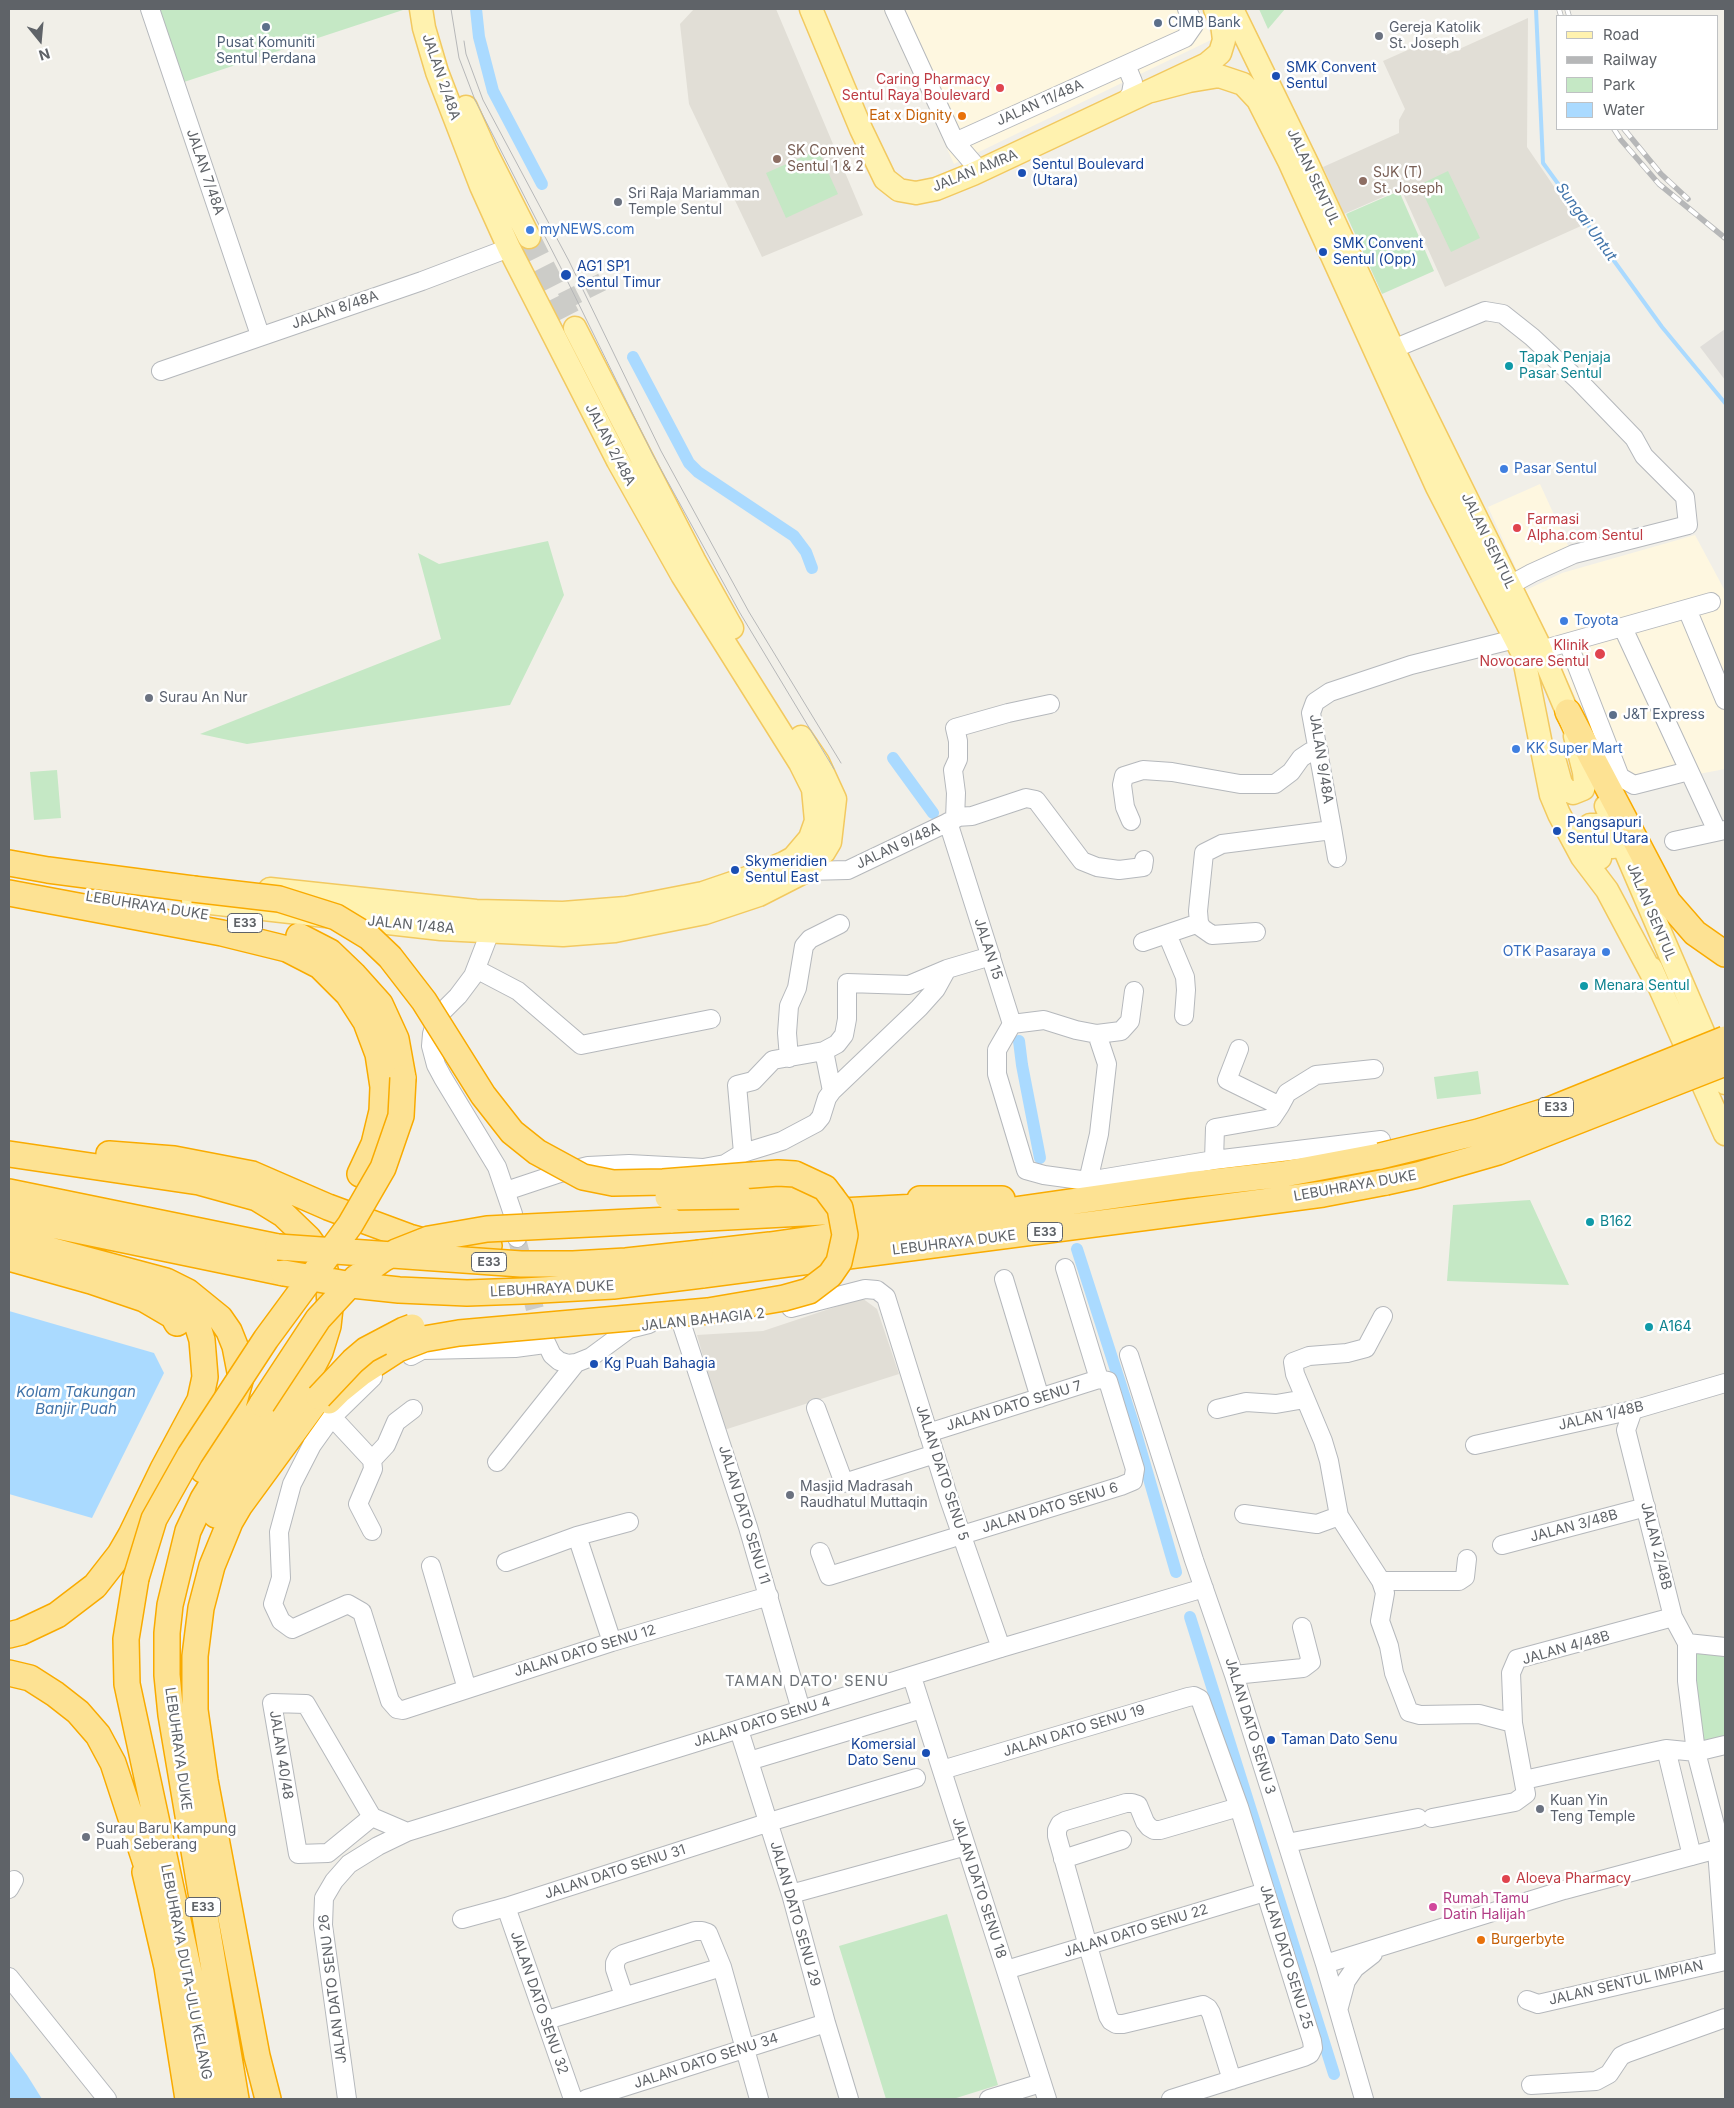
<!DOCTYPE html>
<style>
body{margin:0}
#map{position:relative;width:1734px;height:2108px;overflow:hidden;background:#f1efe8;font-family:Inter,sans-serif}
canvas{display:block}
.frame{position:absolute;inset:0;border:10px solid #5f6368;pointer-events:none}
.legend{position:absolute;left:1556px;top:15px;width:162px;height:115px;box-sizing:border-box;background:#fff;border:1px solid #bfc1c3;margin:0;padding:6px 9px;list-style:none;font-size:15px;color:#5f6368}
.legend li{display:flex;align-items:center;gap:10px;height:25px}
.legend b{width:25px;border:1px solid #bfc1c3}
.north{position:absolute;left:15px;top:15px;width:50px;height:50px;-webkit-text-stroke:4px #fff;paint-order:stroke;rotate:163deg;font-size:14px;font-weight:700;line-height:20px;text-align:center;color:#5f6368}
.north::after{content:'';display:block;margin:auto;width:18px;height:22px;background:#5f6368;clip-path:polygon(50% 0,100% 100%,50% 72%,0 100%)}
</style>
<div id="map">
<canvas width="1734" height="2108"></canvas>
<div class="frame"></div>
<ul class="legend">
<li><b style="height:6px;background:#fff2af"></b>Road</li>
<li><b style="height:6px;background:#b6b7b8"></b>Railway</li>
<li><b style="height:14px;background:#c5e8c5"></b>Park</li>
<li><b style="height:14px;background:#aadaff"></b>Water</li>
</ul>
<div class="north">N</div>
</div>
<script>
const g = document.querySelector('canvas').getContext('2d');
g.lineJoin = 'round';
function fillPath(path, color) {
  g.fillStyle = color;
  g.fill(path, 'evenodd');
}
function toPath(rows) {
  const path = new Path2D();
  for (const r of rows) {
    path.moveTo(r[0], r[1]);
    for (let i = 2; i < r.length; i += 2) path.lineTo(r[i], r[i + 1]);
  }
  return path;
}
function strokePath(path, color, width, dash) {
  g.strokeStyle = color;
  g.lineWidth = width;
  g.lineCap = dash ? 'butt' : 'round';
  g.setLineDash(dash || []);
  g.stroke(path);
}
function label(font, color, halo, rows, align = 'center') {
  g.font = font + ' Inter,sans-serif';
  g.lineWidth = 5;
  g.setLineDash([]);
  g.textBaseline = 'middle';
  g.strokeStyle = halo;
  g.fillStyle = color;
  for (const [text, x, y, turn = 0] of rows) {
    g.save();
    g.translate(x, y);
    g.rotate((+turn || 0) * Math.PI / 180);
    g.textAlign = isNaN(turn) ? turn : align;
    if (halo) g.strokeText(text, 0, 0);
    g.fillText(text, 0, 0);
    g.restore();
  }
}
const commercial = toPath([
 [883,9,1199,9,1213,39,954,164],
 [1540,484,1571,552,1519,575,1488,507],
 [1695,535,1725,591,1725,769,1620,789,1524,591,1562,573]
]);
const industrial = toPath([
 [1725,329,1725,380,1700,347]
]);
const education = toPath([
 [694,9,776,9,863,215,762,257,689,104,680,24],
 [1528,18,1527,147,1581,226,1445,287,1401,189,1344,214,1323,167,1399,133,1399,120,1405,109,1383,61,1437,37,1446,55],
 [862,1298,877,1309,899,1374,724,1430,697,1335,763,1331]
]);
const green = toPath([
 [159,9,406,9,184,82],
 [1259,9,1285,9,1268,29],
 [818,150,838,194,786,218,766,173],
 [1448,171,1480,238,1451,252,1419,185],
 [1399,191,1434,271,1382,294,1346,214],
 [548,541,564,595,510,705,247,744,200,734,441,639,418,553,439,564],
 [57,770,61,818,34,820,30,772],
 [1478,1071,1481,1094,1437,1099,1434,1077],
 [1530,1200,1569,1285,1447,1281,1453,1205],
 [1689,1649,1725,1649,1725,1740,1705,1745,1697,1741],
 [947,1914,998,2085,953,2099,886,2099,839,1946]
]);
const water = toPath([
 [9,1311,154,1353,164,1373,92,1518,9,1494],
 [9,2050,27,2075,42,2099,9,2099]
]);
const stream = toPath([
 [1536,9,1543,163,1662,327,1725,403]
]);
const canal = toPath([
 [476,9,479,37,493,91,542,184],
 [633,357,689,463,698,472,794,536,806,552,812,568],
 [893,758,933,813],
 [1019,1041,1022,1065,1040,1158],
 [1077,1249,1132,1420,1176,1572],
 [1190,1617,1334,2074]
]);
const minorTunnel = toPath([
 [562,302,608,279],
 [517,1239,541,1333]
]);
const majorTunnel = toPath([
 [529,237,575,328]
]);
const minor = toPath([
 [150,9,260,335],
 [894,9,955,142,980,171],
 [1124,104,1131,93,1133,82,1126,65],
 [955,142,1185,38,1194,25,1187,9],
 [1393,349,1485,311,1503,314,1532,337,1580,382,1634,438,1644,456,1685,497,1688,525,1574,554,1532,573,1510,585],
 [161,371,422,281,509,248],
 [1687,609,1725,700],
 [1623,628,1717,831],
 [1568,643,1620,777,1634,785,1689,771],
 [1541,650,1711,602],
 [956,817,972,816,1026,798,1036,800,1082,861,1097,867,1119,870,1143,867,1144,860],
 [1131,821,1125,807,1122,785,1124,776,1143,770,1172,772,1240,784,1275,784,1291,772,1301,758,1310,752,1319,751],
 [948,822,1012,1024,997,1050,997,1074,1026,1170,1044,1175,1088,1181,1099,1134,1107,1064,1097,1034],
 [1332,828,1337,858],
 [1674,841,1725,830],
 [800,865,806,871,848,870,955,819,956,793,953,770,958,759,958,741,955,728,1008,713,1050,704],
 [490,932,473,976,458,996,437,1017,432,1034,431,1046,436,1065,443,1078,497,1167,513,1214,517,1238],
 [1256,932,1212,935,1202,928,1199,923,1198,911,1204,853,1222,844,1324,831,1332,828,1311,713,1315,702,1330,692,1411,665,1515,639],
 [1167,934,1185,977,1186,990,1184,1016],
 [1143,942,1199,923],
 [476,969,518,991,581,1045,711,1019],
 [1012,1024,1044,1020,1076,1030,1097,1034,1121,1031,1130,1021,1134,991],
 [1239,1049,1227,1080,1280,1106,1287,1093,1316,1075,1374,1069],
 [824,1051,832,1091],
 [789,1058,787,1033,789,1006,797,988,804,946,810,939,840,924],
 [743,1153,737,1085,753,1081,773,1060,824,1051,837,1044,844,1035,847,1019,847,983,909,985,947,969,991,956],
 [1214,1160,1215,1128,1272,1118,1280,1106],
 [1088,1181,1214,1160,1381,1140],
 [506,1191,560,1173,588,1166,629,1164,703,1168,725,1164,743,1153,782,1141,816,1123,821,1117,827,1098,832,1091,919,1008,936,989,947,969],
 [1065,1268,1099,1379],
 [1004,1279,1040,1398],
 [791,1308,865,1289,877,1290,886,1297,949,1499,1001,1648],
 [1383,1316,1366,1348,1347,1353,1309,1356,1293,1362,1295,1374,1323,1441,1329,1461,1339,1516,1381,1581,1385,1593,1380,1621,1389,1646,1394,1673,1409,1712,1420,1715,1479,1714,1513,1723],
 [681,1322,748,1527,801,1710],
 [542,1334,552,1355,559,1361,568,1364,576,1363,591,1357,629,1329,649,1324],
 [1129,1355,1194,1560,1234,1675,1325,1964,1364,2099],
 [411,1356,422,1350,515,1348,545,1344],
 [373,1377,332,1417,312,1445,292,1484,279,1532,281,1578,273,1604,281,1621,292,1629,348,1604,362,1612,390,1701,397,1709,403,1710,612,1642,769,1596],
 [816,1408,844,1483,935,1454],
 [1217,1409,1246,1402,1276,1404,1305,1399],
 [1633,1410,1626,1430,1673,1617,1687,1643,1725,1647],
 [332,1417,372,1460,373,1469,358,1504,372,1531],
 [1475,1445,1633,1410,1725,1383],
 [372,1460,386,1445,396,1422,413,1409],
 [497,1462,576,1363],
 [1244,1514,1317,1524,1339,1516],
 [577,1536,612,1642],
 [1502,1545,1646,1507],
 [820,1552,829,1576,1121,1486,1133,1481,1135,1469,1108,1381,1099,1379,928,1433],
 [506,1562,577,1536,629,1522],
 [431,1566,467,1689],
 [1381,1581,1459,1581,1465,1577,1467,1559],
 [1687,1643,1687,1681,1696,1752,1721,1848],
 [1234,1675,1303,1668,1311,1662,1302,1627],
 [912,1677,1047,2099],
 [739,1730,791,1894,826,2023,849,2099],
 [1666,1749,1692,1856],
 [749,1761,922,1709],
 [942,1770,1188,1697,1194,1696,1200,1699,1239,1807,1312,2041,1313,2048,1310,2054,1304,2057,1171,2099],
 [1524,1780,1666,1749,1696,1752,1725,1745],
 [372,1817,328,1853,298,1854,272,1703,306,1704,372,1817,407,1832],
 [1432,1818,1515,1802,1526,1794,1513,1723,1511,1673,1517,1659,1673,1617],
 [1287,1843,1418,1818],
 [1717,1850,1725,1957],
 [1063,1859,1122,1840],
 [9,1889,14,1880],
 [791,1894,966,1846],
 [506,1907,573,2099],
 [462,1919,506,1907,776,1820,916,1778],
 [1325,1964,1564,1890,1725,1847],
 [1006,1970,1265,1892],
 [9,1977,107,2099],
 [624,1996,615,1969,615,1963,618,1957,623,1954,695,1931,702,1931,708,1933,722,1967,759,2099],
 [1527,2000,1538,2004,1725,1961],
 [1339,2007,1346,1981,1355,1968,1373,1954],
 [547,2020,722,1967],
 [1232,2080,1211,2013,1208,2008,1203,2005,1123,2024,1116,2024,1111,2021,1108,2016,1088,1946,1057,1836,1057,1830,1060,1824,1065,1821,1126,1803,1132,1803,1138,1805,1145,1822,1149,1827,1154,1830,1160,1830,1239,1807],
 [1531,2085,1596,2081,1609,2074,1621,2056,1627,2053,1725,2018],
 [347,2099,323,1925,324,1898,334,1881,349,1864,378,1846,407,1832,1001,1648,1204,1588],
 [586,2099,826,2023],
 [989,2099,1041,2083]
]);
const major = toPath([
 [811,9,861,129,885,179,899,190,916,193,936,189,973,174,1207,64,1220,53,1224,40,1222,24,1215,9],
 [1232,9,1308,165,1393,349,1537,641,1574,728],
 [1151,91,1189,81,1219,76,1243,84,1258,100,1289,161,1437,487,1523,654,1551,795,1559,814,1582,857,1607,890,1656,982],
 [466,107,486,152,529,237],
 [575,328,694,560,732,628],
 [1555,762,1561,784,1566,790,1573,793,1583,789,1585,783,1584,772,1575,736],
 [1606,806,1725,1083],
 [1600,858,1585,835,1585,829,1590,825,1599,825,1604,830,1613,847],
 [270,889,476,911,563,913,626,908,703,893,750,877,784,863,793,858,810,838,816,821,813,789,800,763,682,575,618,461,509,248,481,186,437,72,424,28,421,9],
 [193,901,441,929,563,935,615,931,705,913,759,895,806,871,824,852,830,842,835,799,818,762,801,737],
 [1651,968,1725,1134]
]);
const highway = toPath([
 [1568,712,1668,902,1695,933,1725,954],
 [9,863,48,870,193,889],
 [9,893,222,933,287,949,320,966,348,994,366,1022,378,1054,383,1087,382,1111,374,1144,360,1174],
 [299,936,330,952,354,975,380,1004,396,1039,403,1078],
 [9,1154,199,1182,257,1198,283,1214,308,1238,318,1252,324,1265,329,1287,330,1308,328,1326,320,1352,306,1379,270,1435,224,1498,216,1515],
 [109,1154,174,1159,252,1174,328,1207,409,1237,438,1245,470,1248,489,1246],
 [9,1192,278,1247],
 [739,1196,832,1197],
 [920,1199,1002,1199],
 [9,1216,284,1273],
 [670,1220,937,1206],
 [9,1239,166,1281,188,1292,220,1318,229,1331,235,1346,241,1377,228,1424,203,1470],
 [700,1253,770,1245,1188,1185,1284,1174,1380,1156],
 [9,1258,91,1281,144,1299,173,1316,177,1323],
 [702,1275,1225,1207,1323,1194,1386,1182],
 [329,1401,340,1390,361,1373,398,1349],
 [136,1578,126,1639,127,1684,191,1981,211,2099],
 [9,1635,21,1632,57,1615,95,1586,120,1554,131,1535,163,1469,200,1400,205,1377,202,1340,198,1327,189,1314,165,1294],
 [9,1673,30,1678,55,1694,78,1712,98,1735,113,1763,154,1888],
 [145,1872,167,1967,188,2099],
 [236,2099,171,1715,167,1675,167,1633,170,1605,188,1531,203,1499,262,1404],
 [268,2099,257,2056,205,1780,195,1710,195,1656,201,1608,212,1566,230,1522,240,1505,319,1397]
]);
const tram = toPath([
 [451,9,459,58,475,100,560,266,653,455,740,613,834,769],
 [464,41,466,54,483,100,569,261,661,451,749,612,841,763]
]);
const rail = toPath([
 [1559,9,1561,16],
 [1567,9,1569,16],
 [1614,129,1621,140,1659,184,1725,238],
 [1624,129,1661,174,1688,199]
]);
const highwayBridge = toPath([
 [193,889,279,899,336,917,369,937,390,957,424,1001,483,1095,512,1132,537,1152,583,1177,613,1183,663,1182,778,1173,795,1174,825,1188,840,1208,845,1235,839,1262,830,1275,809,1291,784,1298,708,1311,459,1333,424,1339,398,1349],
 [1380,1156,1478,1132,1549,1110,1725,1039],
 [1386,1182,1418,1175,1498,1152,1725,1063],
 [668,1197,739,1196],
 [278,1247,521,1264,573,1264,626,1261,700,1253],
 [284,1273,352,1285,399,1290,467,1293,523,1291,613,1286,702,1275],
 [319,1397,353,1361,366,1350,404,1330,412,1327],
 [262,1404,318,1319,356,1278,383,1259,396,1252,429,1239,487,1229,670,1220],
 [136,1578,154,1519,190,1455,266,1339,350,1225,383,1168,401,1116,403,1078]
]);
const markers = [
 [1158,23,5,"#5c6f8a"],
 [266,27,5,"#5c6f8a"],
 [1379,36,5,"#6b7280"],
 [1276,76,5,"#1a4fb4"],
 [1000,88,5,"#e0444e"],
 [962,116,5,"#e8710a"],
 [777,159,5,"#8d6e63"],
 [1022,173,5,"#1a4fb4"],
 [1363,181,5,"#8d6e63"],
 [618,202,5,"#6b7280"],
 [530,230,5,"#3f7fe0"],
 [1323,252,5,"#1a4fb4"],
 [566,275,6,"#1a4fb4"],
 [1509,366,5,"#0f9aa8"],
 [1504,469,5,"#3f7fe0"],
 [1517,528,5,"#e0444e"],
 [1564,621,5,"#3f7fe0"],
 [1600,654,6,"#e0444e"],
 [149,698,5,"#6b7280"],
 [1613,715,5,"#5c6f8a"],
 [1516,749,5,"#3f7fe0"],
 [1557,831,5,"#1a4fb4"],
 [735,870,5,"#1a4fb4"],
 [1606,952,5,"#3f7fe0"],
 [1584,986,5,"#0f9aa8"],
 [1590,1222,5,"#0f9aa8"],
 [1649,1327,5,"#0f9aa8"],
 [594,1364,5,"#1a4fb4"],
 [790,1495,5,"#6b7280"],
 [1271,1740,5,"#1a4fb4"],
 [926,1753,5,"#1a4fb4"],
 [1540,1809,5,"#6b7280"],
 [86,1837,5,"#6b7280"],
 [1506,1879,5,"#e0444e"],
 [1433,1907,5,"#d1479c"],
 [1481,1940,5,"#e8710a"]
];
const shields = [
 [245,923,35],
 [1556,1107,35],
 [1045,1232,35],
 [489,1262,35],
 [203,1907,35]
];
const shieldNames = [
 ["E33",245,923],
 ["E33",1556,1107],
 ["E33",1045,1232],
 ["E33",489,1262],
 ["E33",203,1907]
];
const serviceNames = [
 ["CIMB Bank",1168,23],
 ["Pusat Komuniti",266,43,"center"],
 ["Sentul Perdana",266,59,"center"],
 ["J&T Express",1623,715]
];
const worshipNames = [
 ["Gereja Katolik",1389,28],
 ["St. Joseph",1389,44],
 ["Sri Raja Mariamman",628,194],
 ["Temple Sentul",628,210],
 ["Surau An Nur",159,698],
 ["Masjid Madrasah",800,1487],
 ["Raudhatul Muttaqin",800,1503],
 ["Kuan Yin",1550,1801],
 ["Teng Temple",1550,1817],
 ["Surau Baru Kampung",96,1829],
 ["Puah Seberang",96,1845]
];
const transitNames = [
 ["SMK Convent",1286,68],
 ["Sentul",1286,84],
 ["Sentul Boulevard",1032,165],
 ["(Utara)",1032,181],
 ["SMK Convent",1333,244],
 ["Sentul (Opp)",1333,260],
 ["AG1 SP1",577,267],
 ["Sentul Timur",577,283],
 ["Pangsapuri",1567,823],
 ["Sentul Utara",1567,839],
 ["Skymeridien",745,862],
 ["Sentul East",745,878],
 ["Kg Puah Bahagia",604,1364],
 ["Taman Dato Senu",1281,1740],
 ["Komersial",916,1745,"right"],
 ["Dato Senu",916,1761,"right"]
];
const streetNames = [
 ["JALAN 2/48A",441,77,71],
 ["JALAN 11/48A",1040,103,-24],
 ["JALAN AMRA",975,171,-22],
 ["JALAN 7/48A",205,172,71],
 ["JALAN SENTUL",1313,177,65],
 ["JALAN 8/48A",335,310,-19],
 ["JALAN 2/48A",610,445,62],
 ["JALAN SENTUL",1488,541,64],
 ["JALAN 9/48A",1321,759,81],
 ["JALAN 9/48A",898,846,-25],
 ["LEBUHRAYA DUKE",147,906,9],
 ["JALAN SENTUL",1651,912,67],
 ["JALAN 1/48A",411,925,5],
 ["JALAN 15",988,949,72],
 ["LEBUHRAYA DUKE",1355,1186,-10],
 ["LEBUHRAYA DUKE",954,1243,-7],
 ["LEBUHRAYA DUKE",552,1289,-3],
 ["JALAN BAHAGIA 2",703,1320,-6],
 ["JALAN DATO SENU 7",1014,1406,-17],
 ["JALAN 1/48B",1601,1416,-13],
 ["JALAN DATO SENU 5",942,1473,72],
 ["JALAN DATO SENU 6",1050,1508,-17],
 ["JALAN DATO SENU 11",744,1515,73],
 ["JALAN 3/48B",1574,1526,-15],
 ["JALAN 2/48B",1656,1546,76],
 ["JALAN 4/48B",1566,1648,-16],
 ["JALAN DATO SENU 12",585,1651,-17],
 ["JALAN DATO SENU 4",762,1722,-17],
 ["JALAN DATO SENU 3",1250,1726,73],
 ["JALAN DATO SENU 19",1074,1731,-17],
 ["LEBUHRAYA DUKE",178,1749,82],
 ["JALAN 40/48",281,1755,81],
 ["JALAN DATO SENU 31",615,1872,-18],
 ["JALAN DATO SENU 18",979,1888,72],
 ["JALAN DATO SENU 29",795,1914,74],
 ["JALAN DATO SENU 22",1136,1931,-17],
 ["JALAN DATO SENU 25",1286,1957,73],
 ["LEBUHRAYA DUTA-ULU KELANG",186,1972,79],
 ["JALAN SENTUL IMPIAN",1626,1983,-13],
 ["JALAN DATO SENU 26",333,1989,-97],
 ["JALAN DATO SENU 32",539,2003,71],
 ["JALAN DATO SENU 34",706,2061,-18]
];
const healthNames = [
 ["Caring Pharmacy",990,80],
 ["Sentul Raya Boulevard",990,96],
 ["Farmasi",1527,520,"left"],
 ["Alpha.com Sentul",1527,536,"left"],
 ["Klinik",1589,646],
 ["Novocare Sentul",1589,662],
 ["Aloeva Pharmacy",1516,1879,"left"]
];
const foodNames = [
 ["Eat x Dignity",952,116],
 ["Burgerbyte",1491,1940,"left"]
];
const educationNames = [
 ["SK Convent",787,151],
 ["Sentul 1 & 2",787,167],
 ["SJK (T)",1373,173],
 ["St. Joseph",1373,189]
];
const shopNames = [
 ["myNEWS.com",540,230],
 ["Pasar Sentul",1514,469],
 ["Toyota",1574,621],
 ["KK Super Mart",1526,749],
 ["OTK Pasaraya",1596,952,"right"]
];
const cultureNames = [
 ["Tapak Penjaja",1519,358],
 ["Pasar Sentul",1519,374],
 ["Menara Sentul",1594,986],
 ["B162",1600,1222],
 ["A164",1659,1327]
];
const hotelNames = [
 ["Rumah Tamu",1443,1899],
 ["Datin Halijah",1443,1915]
];
const waterNames = [
 ["Sungai Untut",1586,222,54],
 ["Kolam Takungan",76,1392],
 ["Banjir Puah",76,1409]
];
const neighbourhoodNames = [
 ["TAMAN DATO' SENU",807,1681]
];
fillPath(commercial, '#fef7e0');
fillPath(industrial, '#e0deda');
fillPath(education, '#e1ded6');
fillPath(green, '#c5e8c5');
fillPath(water, '#aadaff');
strokePath(stream, '#aadaff', 4);
strokePath(canal, '#aadaff', 12);
strokePath(minorTunnel, '#ccccc8', 18, [18, 9]);
strokePath(majorTunnel, '#ccccc8', 22, [22, 11]);
strokePath(minor, '#b5b8bc', 20);
strokePath(major, '#f2c960', 25);
strokePath(highway, '#f9ab00', 28);
strokePath(minor, '#fff', 18);
strokePath(major, '#fff2af', 22);
strokePath(highway, '#fde293', 25);
strokePath(tram, '#b6b7b8', 1);
strokePath(rail, '#b6b7b8', 5.5);
strokePath(rail, '#fff', 4, [11]);
strokePath(highwayBridge, '#f9ab00', 28, []);
strokePath(highwayBridge, '#fde293', 25);
for (const [x, y, r, color] of markers) {
  const dot = new Path2D();
  dot.arc(x, y, r, 0, 2 * Math.PI);
  g.fillStyle = color;
  g.fill(dot);
  strokePath(dot, '#fff', 2);
}
for (const [x, y, w] of shields) {
  const box = new Path2D();
  box.roundRect(x - w / 2, y - 9.5, w, 19, 4);
  g.fillStyle = '#fff';
  g.fill(box);
  strokePath(box, '#5f6368', 1);
}
label('bold 12px', '#5f6368', null, shieldNames);
label('14px', '#4e5e75', '#fff', serviceNames, 'left');
label('14px', '#5b616d', '#fff', worshipNames, 'left');
label('14px', '#164399', '#fff', transitNames, 'left');
label('14px', '#5f6368', '#fff', streetNames);
label('14px', '#be3a42', '#fff', healthNames, 'right');
label('14px', '#c56008', '#fff', foodNames, 'right');
label('14px', '#785e54', '#fff', educationNames, 'left');
label('14px', '#366cbe', '#fff', shopNames, 'left');
label('14px', '#0d838f', '#fff', cultureNames, 'left');
label('14px', '#b23c85', '#fff', hotelNames, 'left');
label('italic 15px', '#4174aa', '#fff', waterNames);
g.letterSpacing = '1px';
label('15px', '#70757a', '#fff', neighbourhoodNames);
g.letterSpacing = '0px';
</script>
